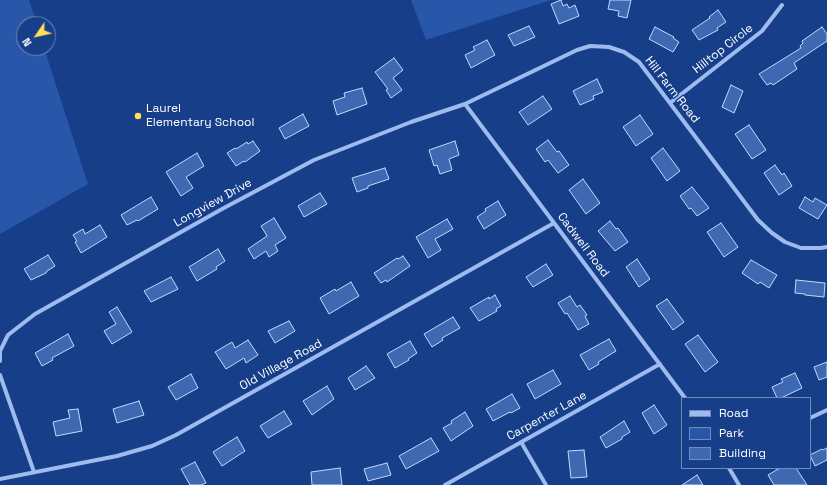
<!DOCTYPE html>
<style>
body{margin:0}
#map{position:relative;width:827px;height:485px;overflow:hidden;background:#163e89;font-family:"Space Grotesk",sans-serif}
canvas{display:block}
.legend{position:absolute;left:681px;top:397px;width:130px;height:72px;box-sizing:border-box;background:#163e89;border:1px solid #738bb8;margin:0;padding:5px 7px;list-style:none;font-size:12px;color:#fff}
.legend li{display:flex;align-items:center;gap:8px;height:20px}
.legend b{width:20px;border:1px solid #738bb8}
.north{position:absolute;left:16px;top:16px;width:40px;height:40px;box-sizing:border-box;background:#163e89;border:1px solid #738bb8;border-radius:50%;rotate:236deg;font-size:11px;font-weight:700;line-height:16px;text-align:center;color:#fff}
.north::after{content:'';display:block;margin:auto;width:14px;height:18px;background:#ffde5b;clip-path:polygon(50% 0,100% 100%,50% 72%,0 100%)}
</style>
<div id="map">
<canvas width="827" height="485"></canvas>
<ul class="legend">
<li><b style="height:5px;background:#9ebbef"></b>Road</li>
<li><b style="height:11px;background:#2856a8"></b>Park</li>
<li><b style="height:11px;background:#3e68b2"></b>Building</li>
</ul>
<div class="north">N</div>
</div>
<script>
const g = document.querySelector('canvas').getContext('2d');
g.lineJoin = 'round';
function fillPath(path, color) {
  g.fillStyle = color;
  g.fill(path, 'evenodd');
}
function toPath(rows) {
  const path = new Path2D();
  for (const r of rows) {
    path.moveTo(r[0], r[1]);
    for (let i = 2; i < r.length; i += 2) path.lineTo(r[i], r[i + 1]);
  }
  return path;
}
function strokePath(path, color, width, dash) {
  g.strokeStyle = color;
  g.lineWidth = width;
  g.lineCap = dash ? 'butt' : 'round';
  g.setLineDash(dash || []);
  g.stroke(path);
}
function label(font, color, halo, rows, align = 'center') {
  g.font = font + ' "Space Grotesk",sans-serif';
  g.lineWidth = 3;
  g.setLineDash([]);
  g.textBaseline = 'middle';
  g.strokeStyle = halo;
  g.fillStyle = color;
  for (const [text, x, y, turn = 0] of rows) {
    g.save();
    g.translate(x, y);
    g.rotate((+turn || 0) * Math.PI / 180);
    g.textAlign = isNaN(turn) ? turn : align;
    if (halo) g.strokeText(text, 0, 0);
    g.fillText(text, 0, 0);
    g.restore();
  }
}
const green = toPath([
 [0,0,29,0,37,24,24,24,24,48,44,48,88,184,0,234],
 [411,0,551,0,426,40]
]);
const building = toPath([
 [561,0,563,6,567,4,569,8,575,5,579,16,559,24,551,4,561,0],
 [610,0,631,0,627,18,618,16,619,11,608,9,610,0],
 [718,10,726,22,717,28,718,30,699,40,692,30,710,18,709,17,718,10],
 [529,26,535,37,514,46,508,35,529,26],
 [655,27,674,37,673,38,679,42,673,52,649,39,655,27],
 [822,27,827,34,827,41,794,63,797,69,773,85,771,83,767,85,759,74,801,48,800,46,803,43,802,41,822,27],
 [487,40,495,55,471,68,465,55,475,50,473,47,487,40],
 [394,58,403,70,393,78,402,90,391,98,386,90,388,89,375,72,394,58],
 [597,79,603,92,593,96,594,99,580,105,573,91,597,79],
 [731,85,743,91,734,113,722,107,731,85],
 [362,88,367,104,337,115,333,101,345,97,344,93,362,88],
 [543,96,552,109,528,125,519,112,543,96],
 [303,114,309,126,285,139,279,128,303,114],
 [640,115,653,134,636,146,623,127,640,115],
 [749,125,766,150,752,159,735,134,749,125],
 [548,140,557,152,559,151,569,165,558,173,548,160,545,162,536,149,548,140],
 [253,141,260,151,245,162,244,161,236,166,227,153,235,148,236,149,247,142,248,144,253,141],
 [455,141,459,155,449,159,452,170,440,174,437,165,434,166,429,150,455,141],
 [663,148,680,171,667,181,651,158,663,148],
 [197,153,204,166,186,177,193,188,181,196,166,172,197,153],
 [775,165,782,175,784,173,792,186,779,195,764,173,775,165],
 [385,168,389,179,368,186,368,188,357,192,352,178,385,168],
 [583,179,600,203,586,214,569,190,583,179],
 [692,187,709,208,697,216,691,208,689,209,680,196,692,187],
 [320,193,327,204,304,217,298,206,320,193],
 [151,197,158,209,138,221,137,220,127,225,121,215,151,197],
 [805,197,813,202,815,198,827,205,818,219,799,208,805,197],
 [498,201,506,215,484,229,477,217,486,211,485,209,498,201],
 [274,218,286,238,275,245,278,251,269,257,266,251,254,259,248,249,267,236,261,226,274,218],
 [447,219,453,229,435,239,441,250,428,258,416,237,447,219],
 [610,221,616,229,618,228,628,242,615,251,598,231,610,221],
 [721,223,738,247,724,257,707,232,721,223],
 [100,225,107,237,81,253,75,242,77,241,73,235,83,229,85,234,100,225],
 [218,249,225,261,216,267,217,269,197,281,189,267,218,249],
 [48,255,55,266,47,271,46,273,31,280,24,269,48,255],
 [403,256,410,266,387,282,386,280,381,283,374,273,397,258,398,259,403,256],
 [637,259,650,279,639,287,626,267,637,259],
 [751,260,777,275,769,288,760,282,758,284,742,273,751,260],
 [546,264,553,275,533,287,526,277,546,264],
 [171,277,178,289,151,302,144,291,171,277],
 [796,280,825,283,824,297,805,295,805,294,795,293,796,280],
 [351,282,359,296,329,314,320,298,335,289,336,291,351,282],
 [495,295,501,306,496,309,497,311,479,321,470,308,489,297,489,299,495,295],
 [570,296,577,307,580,305,587,315,585,316,589,324,578,330,567,313,565,314,558,303,570,296],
 [667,299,684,322,673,330,656,306,667,299],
 [117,307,132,332,112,344,104,331,116,324,109,312,117,307],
 [453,317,460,328,442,338,443,340,432,347,424,334,453,317],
 [289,321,295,331,275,343,268,331,289,321],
 [68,334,74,346,52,358,53,360,42,366,35,353,68,334],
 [698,335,718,362,705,372,685,344,698,335],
 [609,339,616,351,598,362,599,364,589,370,580,355,609,339],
 [248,340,258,355,246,363,244,358,226,369,215,352,232,342,235,348,248,340],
 [410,341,417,353,408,359,409,360,395,368,387,354,410,341],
 [827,362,827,377,819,380,814,367,827,362],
 [366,366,375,378,355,390,348,378,366,366],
 [553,370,561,384,535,399,527,384,553,370],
 [795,373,802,388,781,398,777,398,772,387,783,382,781,379,795,373],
 [191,374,198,388,176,400,168,387,191,374],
 [327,386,334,399,312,415,303,401,327,386],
 [512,394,520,408,511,413,510,412,493,421,486,409,512,394],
 [139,401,144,415,117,423,113,409,139,401],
 [654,405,667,425,654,434,642,413,654,405],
 [78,409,82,431,56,436,53,422,70,418,68,410,78,409],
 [284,411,292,424,268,438,260,426,284,411],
 [465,412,473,426,451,441,443,428,452,423,451,421,465,412],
 [624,421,630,432,622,437,622,439,606,448,600,437,624,421],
 [237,437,245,451,222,466,213,452,237,437],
 [431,438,439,451,406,469,399,456,431,438],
 [827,448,827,460,815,466,810,455,822,449,823,450,827,448],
 [584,450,587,477,571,478,568,451,584,450],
 [195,462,206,483,201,485,190,485,181,469,195,462],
 [387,463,391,475,368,481,364,469,387,463],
 [340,468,342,485,312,485,311,472,340,468],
 [780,468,796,468,807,485,774,485,768,475,780,468],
 [697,475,703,485,682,485,697,475]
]);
const street = toPath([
 [670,103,762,31,782,5],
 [465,104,685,398],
 [0,361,0,351,8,335,35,314,222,209,314,160,411,122,465,104,577,50,590,46,609,47,624,52,639,62,758,220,772,233,785,242,801,248,821,248,827,247],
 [0,375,34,472],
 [810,418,827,410],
 [521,442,546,485],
 [729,468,739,485],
 [0,479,117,456,152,446,176,435,554,223],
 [445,485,660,364]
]);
const markers = [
 [138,116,4,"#ffde5b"]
];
const streetNames = [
 ["Hilltop Circle",723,49,-38],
 ["Hill Farm Road",672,90,52],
 ["Longview Drive",213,203,-29],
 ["Cadwell Road",583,245,53],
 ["Old Village Road",281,365,-29],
 ["Carpenter Lane",547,416,-29]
];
const poiNames = [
 ["Laurel",146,109],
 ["Elementary School",146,123]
];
fillPath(green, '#2856a8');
fillPath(building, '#3e68b2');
strokePath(building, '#c4d8fb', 1);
strokePath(street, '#9ebbef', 4);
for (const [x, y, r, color] of markers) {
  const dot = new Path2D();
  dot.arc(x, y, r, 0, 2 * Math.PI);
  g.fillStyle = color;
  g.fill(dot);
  strokePath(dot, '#163e89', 1.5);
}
label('12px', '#fff', '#163e89', streetNames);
label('12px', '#fff', '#163e89', poiNames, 'left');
</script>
